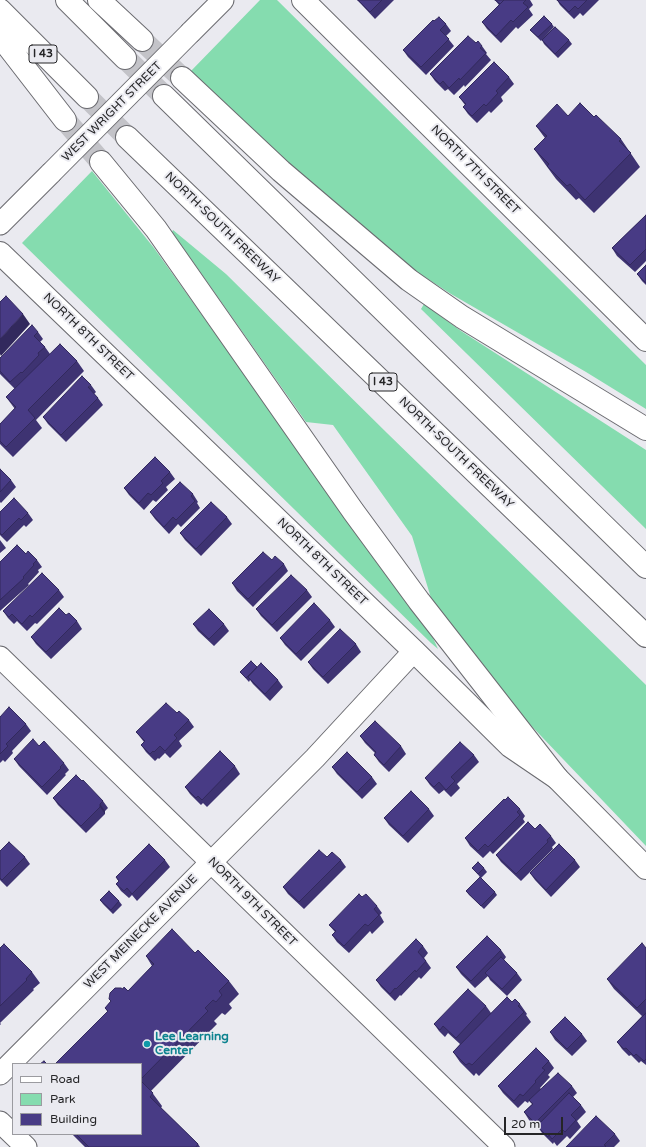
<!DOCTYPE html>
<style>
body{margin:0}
#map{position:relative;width:646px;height:1147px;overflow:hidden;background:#eaeaf0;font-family:"Varela Round",sans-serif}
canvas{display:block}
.legend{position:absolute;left:12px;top:1063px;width:130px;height:72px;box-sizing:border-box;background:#eaeaf0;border:1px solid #9b9ba0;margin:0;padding:5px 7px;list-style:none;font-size:12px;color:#252527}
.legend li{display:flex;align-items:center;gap:8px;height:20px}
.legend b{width:20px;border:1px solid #9b9ba0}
.scale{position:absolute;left:504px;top:1117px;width:59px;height:18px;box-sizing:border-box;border:2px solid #252527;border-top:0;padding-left:5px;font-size:12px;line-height:14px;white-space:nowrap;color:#252527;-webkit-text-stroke:3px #eaeaf0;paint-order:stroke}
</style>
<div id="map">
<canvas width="646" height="1147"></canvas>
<ul class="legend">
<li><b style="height:5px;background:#fff"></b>Road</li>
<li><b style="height:11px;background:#85dcaf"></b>Park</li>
<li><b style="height:11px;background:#483b85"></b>Building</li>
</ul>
<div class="scale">20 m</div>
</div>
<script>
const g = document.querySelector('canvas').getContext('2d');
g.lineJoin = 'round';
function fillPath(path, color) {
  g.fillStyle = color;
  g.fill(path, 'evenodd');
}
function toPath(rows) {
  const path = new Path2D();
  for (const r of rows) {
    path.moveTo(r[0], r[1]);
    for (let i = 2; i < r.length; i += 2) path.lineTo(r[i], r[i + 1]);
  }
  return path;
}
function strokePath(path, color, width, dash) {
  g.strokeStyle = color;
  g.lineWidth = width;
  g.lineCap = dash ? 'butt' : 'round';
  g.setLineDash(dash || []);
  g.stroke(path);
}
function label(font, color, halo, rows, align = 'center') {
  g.font = font + ' "Varela Round",sans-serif';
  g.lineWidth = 4;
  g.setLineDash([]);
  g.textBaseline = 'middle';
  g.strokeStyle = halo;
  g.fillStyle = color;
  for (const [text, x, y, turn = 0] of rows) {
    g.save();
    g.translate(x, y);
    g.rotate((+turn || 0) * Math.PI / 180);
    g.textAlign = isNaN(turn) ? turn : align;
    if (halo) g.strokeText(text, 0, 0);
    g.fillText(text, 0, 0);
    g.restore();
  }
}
const green = toPath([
 [260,0,277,0,646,365,646,409,586,372,451,294,414,270,319,192,190,72],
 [92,171,154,248,433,638,438,649,431,643,22,243],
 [173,230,226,274,387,433,646,685,646,846,521,715,431,598,412,536,333,425,306,422,172,232],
 [424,304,461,331,646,450,646,529,421,309]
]);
const highwayTunnel = toPath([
 [142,40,182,78],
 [125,58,164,96],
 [87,97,127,137],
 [65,120,101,162]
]);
const street = toPath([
 [191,32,223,0],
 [0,224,51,173],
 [0,657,504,1147],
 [0,1074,315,758,414,651],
 [0,1122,26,1147]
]);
const secondary = toPath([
 [303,0,646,340],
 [0,253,414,651,510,746,557,778,646,868]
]);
const highway = toPath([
 [67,0,125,58],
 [99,0,142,40],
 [0,10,87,97],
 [0,36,65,120],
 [182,78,281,171,409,280,462,317,646,429],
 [164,96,646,567],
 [127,137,646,636],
 [101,162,156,229,353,511,419,601,557,778]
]);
const streetBridge = toPath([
 [51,173,191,32]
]);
const wall = toPath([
 [357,0,394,0,375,19,361,4],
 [495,0,530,0,533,5,529,9,533,15,518,29,516,27,501,43,487,29,482,22,499,5],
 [557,0,599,0,583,16,580,13,574,19,560,5],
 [434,21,446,24,451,31,446,36,454,46,426,75,408,57,403,50],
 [552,24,554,27,541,41,530,30],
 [542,40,569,40,572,44,558,58,544,44],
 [476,43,482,46,487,53,486,54,491,60,465,87,464,85,454,95,448,89,445,91,435,81,430,74],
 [509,77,514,84,501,97,503,101,491,113,489,111,477,123,468,114,463,107,465,105,459,97],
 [568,116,594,117,621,139,640,167,594,213,579,198,576,200,556,179,534,149,545,138,536,126],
 [646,215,646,261,635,272,617,256,612,248],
 [646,265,646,285,642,281,637,274],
 [38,332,43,339,40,342,45,347,50,354,77,361,84,371,36,420,42,428,13,457,0,444,0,424,15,409,6,397,15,389,0,374,0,358],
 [91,385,96,392,94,394,98,398,103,405,66,442,48,424,43,417],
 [0,469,11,480,16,487,1,503,0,502],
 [170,472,175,479,166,487,168,490,156,502,153,500,144,510,129,495,124,488],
 [193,494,198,502,197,503,200,508,181,527,178,524,169,534,155,519,150,512],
 [0,512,28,513,33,520,26,527,24,525,7,542,0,535],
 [227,517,232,524,201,556,185,540,180,533],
 [0,540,6,548,0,553],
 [26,554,37,560,42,567,38,570,39,572,28,584,29,585,0,611,0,562],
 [272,560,284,564,288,571,253,607,237,591,232,583],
 [59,590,64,597,37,624,35,623,27,631,17,621,14,624,8,618,3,611],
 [307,590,312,597,277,632,261,616,256,609],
 [66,615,77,621,82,629,51,659,36,644,31,637],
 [330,620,335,627,301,661,285,645,280,638],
 [193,624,224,624,229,631,214,646,198,631],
 [356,644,361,652,328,684,313,669,308,662],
 [257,667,278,680,283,687,270,701,253,684,250,680,249,682,240,672],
 [177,713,189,720,194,727,179,741,182,746,170,758,165,753,159,759,158,758,155,761,146,752,141,745,144,742,136,732],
 [0,717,26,724,31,731,12,751,13,753,5,762,3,760,0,763],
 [360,736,401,746,406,754,389,772,379,762,374,755,375,753,365,743],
 [39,746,64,763,69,770,65,774,66,775,47,795,19,766,14,759],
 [474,755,479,762,457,784,460,788,451,797,444,790,439,794,430,785,425,778],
 [235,766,240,774,207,807,203,803,201,805,190,794,185,787],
 [332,767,372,777,377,784,362,799,337,774],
 [82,781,103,801,108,808,105,811,105,814,86,833,58,805,53,798],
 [505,800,520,809,525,816,523,819,525,822,493,854,490,851,483,858,470,846,465,838],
 [429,809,434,816,408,843,389,825,384,818],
 [535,829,551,836,556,843,552,847,553,849,521,881,501,862,496,855],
 [0,851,25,857,30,864,7,887,0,880],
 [327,857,341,860,346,867,304,909,288,894,283,887],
 [165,860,170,867,137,901,132,895,129,898,121,891,116,884,119,882,116,877],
 [575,860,580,867,551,897,535,880,530,873],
 [472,868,484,868,487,872,481,878],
 [466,891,495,892,497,895,484,909,469,895],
 [362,897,377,906,382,913,380,915,384,922,372,934,370,931,349,953,337,942,332,935,335,932,329,925],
 [100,900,119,901,122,905,113,914,103,904],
 [423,946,428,953,424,958,431,968,421,979,419,977,401,996,400,995,395,1001,381,987,376,980],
 [0,948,32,972,40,983,33,989,34,990,0,1023,1,1024,0,1025],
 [646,948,646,1065,641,1061,639,1063,631,1055,629,1056,622,1049,617,1042,642,1016,614,989,607,979],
 [501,950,506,957,504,960,517,973,522,980,507,996,490,980,488,976,475,988,461,974,456,967],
 [195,953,229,981,239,994,229,1004,232,1008,225,1015,222,1013,214,1021,217,1024,151,1091,162,1106,161,1108,198,1144,200,1147,85,1147,72,1134,141,1134,141,1064,105,1008,111,1001,109,999,123,989,128,991,152,966,146,956],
 [512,1002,520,1004,527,1014,526,1015,531,1022,479,1076,476,1073,474,1076,460,1062,453,1052,460,1044,448,1033,445,1037,439,1031,434,1024,486,1006,491,1013],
 [550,1032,582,1034,587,1041,572,1056,555,1040],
 [549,1061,554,1068,548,1075,550,1077,540,1088,541,1089,572,1086,577,1093,573,1097,581,1105,586,1112,577,1121,581,1127,570,1139,567,1136,557,1146,554,1142,553,1144,542,1133,540,1130,529,1120,524,1112,532,1104,529,1101,528,1103,525,1101,518,1108,503,1093,498,1086],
 [615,1134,620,1141,614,1147,566,1147]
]);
const shadedWall = toPath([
 [23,314,30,324,1,356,0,354,0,339],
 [100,804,105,811,105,814,100,807]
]);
const building = toPath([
 [358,0,382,0,370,12,358,0],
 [495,0,504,0,500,4,495,0],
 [504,0,526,0,523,3,528,7,513,22,511,20,496,36,482,22,504,0],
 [557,0,587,0,578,9,575,6,569,12,557,0],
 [544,16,552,24,538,37,530,30,544,16],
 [439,17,446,24,440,30,449,39,421,67,403,50,433,20,434,21,439,17],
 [555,27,569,40,555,54,542,40,555,27],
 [468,36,476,43,478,41,482,46,480,48,486,53,460,80,459,78,449,88,443,81,440,84,430,74,468,36],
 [494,62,509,77,496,91,498,93,486,106,484,104,472,116,463,107,466,104,459,97,494,62],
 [580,103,594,117,596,115,621,139,619,141,631,153,585,200,570,184,567,186,547,166,549,164,534,149,547,136,536,126,557,104,568,116,580,103],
 [646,215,646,249,630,265,612,248,646,215],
 [646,265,646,283,637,274,646,265],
 [6,296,23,314,0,339,0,302,6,296],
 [32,325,38,332,34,336,45,347,38,353,39,355,22,373,21,372,10,382,0,371,0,358,32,325],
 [60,344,77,361,28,410,35,418,6,447,0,441,0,424,16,407,6,397,60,344],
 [82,376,91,385,88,387,98,398,61,435,43,417,82,376],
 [155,457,170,472,161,481,163,483,151,495,148,493,139,503,124,488,155,457],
 [0,469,11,480,0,492,0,469],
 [180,482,193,494,191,496,195,501,176,520,173,517,164,527,150,512,180,482],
 [14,498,28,513,21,520,19,518,2,535,0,533,0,512,14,498],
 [211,502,227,517,196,549,180,533,211,502],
 [17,545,26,554,28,551,37,560,33,564,34,565,23,577,24,578,0,600,0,562,17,545],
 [263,552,272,560,275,556,284,564,248,599,232,583,263,552],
 [42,573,59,590,32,617,30,615,22,624,12,614,9,617,3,611,42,573],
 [291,575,307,590,272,625,256,609,291,575],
 [314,603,330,620,296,654,280,638,314,603],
 [59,608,66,615,69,613,77,621,46,652,31,637,59,608],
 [209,609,224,624,209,639,193,624,209,609],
 [340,629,356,644,323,677,308,662,340,629],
 [251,661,257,667,246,678,240,672,251,661],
 [261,663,278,680,265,694,248,677,261,663],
 [166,703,177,713,179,711,189,720,174,735,177,738,165,751,160,746,154,752,153,751,150,754,141,745,145,741,136,732,166,703],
 [9,707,26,724,6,744,8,746,0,754,0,717,9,707],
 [375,721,401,746,384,765,374,755,376,752,360,736,375,721],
 [33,739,39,746,44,741,64,763,60,767,61,768,42,787,14,759,33,739],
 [460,742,474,755,451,777,455,781,446,790,439,782,434,787,425,778,460,742],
 [220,751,235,766,202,800,198,796,196,798,185,787,220,751],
 [347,752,372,777,357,792,332,767,347,752],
 [76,775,82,781,83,780,103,801,100,804,100,807,81,826,53,798,76,775],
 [411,791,429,809,403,836,384,818,411,791],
 [508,797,520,809,517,812,520,815,488,847,485,844,478,851,465,838,504,799,505,800,508,797],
 [528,822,535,829,540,824,551,836,547,840,548,842,516,874,496,855,528,822],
 [9,842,25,857,2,880,0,878,0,851,9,842],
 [149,844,165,860,132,894,127,888,124,891,116,884,119,881,116,877,149,844],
 [559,844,575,860,546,890,530,873,559,844],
 [319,850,327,857,332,852,341,860,299,902,283,887,319,850],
 [478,862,484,868,478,874,472,868,478,862],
 [480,877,495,892,481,906,466,891,480,877],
 [109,891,119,901,111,910,100,900,109,891],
 [359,894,362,897,366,894,377,906,374,909,379,915,368,926,365,924,344,946,332,935,336,931,329,925,359,894],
 [172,929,195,953,198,950,229,981,219,991,222,995,216,1002,213,1000,205,1008,208,1011,141,1079,141,1064,55,1064,108,1011,105,1008,111,1001,109,999,110,993,115,988,121,988,123,989,124,987,128,991,154,964,146,956,172,929],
 [487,936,501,950,471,981,456,967,487,936],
 [416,939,423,946,418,952,426,961,416,972,415,970,396,989,395,988,390,994,376,980,416,939],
 [642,943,646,948,646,999,637,1008,607,979,642,943],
 [4,944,32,972,26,979,27,980,0,1006,0,948,4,944],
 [501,957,517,973,502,989,485,973,501,957],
 [468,989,486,1006,456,1038,443,1026,440,1030,434,1024,468,989],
 [507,997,512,1002,515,999,520,1004,518,1006,524,1012,472,1065,469,1063,466,1065,453,1052,507,997],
 [646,1013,646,1059,644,1061,636,1054,634,1056,626,1048,624,1049,617,1042,646,1013],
 [565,1017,582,1034,567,1049,550,1032,565,1017],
 [536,1048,549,1061,542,1068,545,1070,535,1081,536,1082,523,1096,520,1094,514,1101,498,1086,536,1048],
 [44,1061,47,1064,40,1064,44,1061],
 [558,1073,572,1086,535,1123,524,1112,533,1104,529,1100,558,1073],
 [141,1081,153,1093,150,1097,198,1144,196,1147,89,1147,76,1134,141,1134,141,1081],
 [569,1093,581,1105,571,1115,576,1120,565,1132,562,1129,552,1139,549,1135,548,1137,537,1126,569,1093],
 [596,1116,615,1134,604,1145,606,1146,605,1147,566,1147,596,1116]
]);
const markers = [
 [147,1044,4,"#0f9aa8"]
];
const shields = [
 [43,54,28],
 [383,382,28]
];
const shieldNames = [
 ["I 43",43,54],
 ["I 43",383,382]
];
const streetNames = [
 ["WEST WRIGHT STREET",112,112,-45],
 ["NORTH 7TH STREET",475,170,45],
 ["NORTH-SOUTH FREEWAY",222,228,44],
 ["NORTH 8TH STREET",88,337,44],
 ["NORTH-SOUTH FREEWAY",456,453,44],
 ["NORTH 8TH STREET",322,562,44],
 ["NORTH 9TH STREET",252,902,45],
 ["WEST MEINECKE AVENUE",141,932,-45]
];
const cultureNames = [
 ["Lee Learning",155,1037],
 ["Center",155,1051]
];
fillPath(green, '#85dcaf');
strokePath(highwayTunnel, '#c3c3c8', 22, [22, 11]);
strokePath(street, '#6b6b70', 23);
strokePath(secondary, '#6b6b70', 24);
strokePath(highway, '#6b6b70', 24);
strokePath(street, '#fff', 21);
strokePath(secondary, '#fff', 22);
strokePath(highway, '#fff', 22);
strokePath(streetBridge, '#6b6b70', 23, []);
strokePath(streetBridge, '#fff', 21);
fillPath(wall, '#3e3372');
fillPath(shadedWall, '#32295d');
fillPath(building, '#483b85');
strokePath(building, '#32295d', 1);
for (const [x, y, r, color] of markers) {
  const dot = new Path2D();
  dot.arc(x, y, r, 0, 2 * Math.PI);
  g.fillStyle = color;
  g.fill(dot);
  strokePath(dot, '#eaeaf0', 1.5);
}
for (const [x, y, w] of shields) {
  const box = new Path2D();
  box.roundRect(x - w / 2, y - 9, w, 18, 3);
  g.fillStyle = '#eaeaf0';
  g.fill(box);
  strokePath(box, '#252527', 1);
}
label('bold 11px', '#252527', null, shieldNames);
label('12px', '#252527', '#eaeaf0', streetNames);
label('bold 12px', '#0d838f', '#eaeaf0', cultureNames, 'left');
</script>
